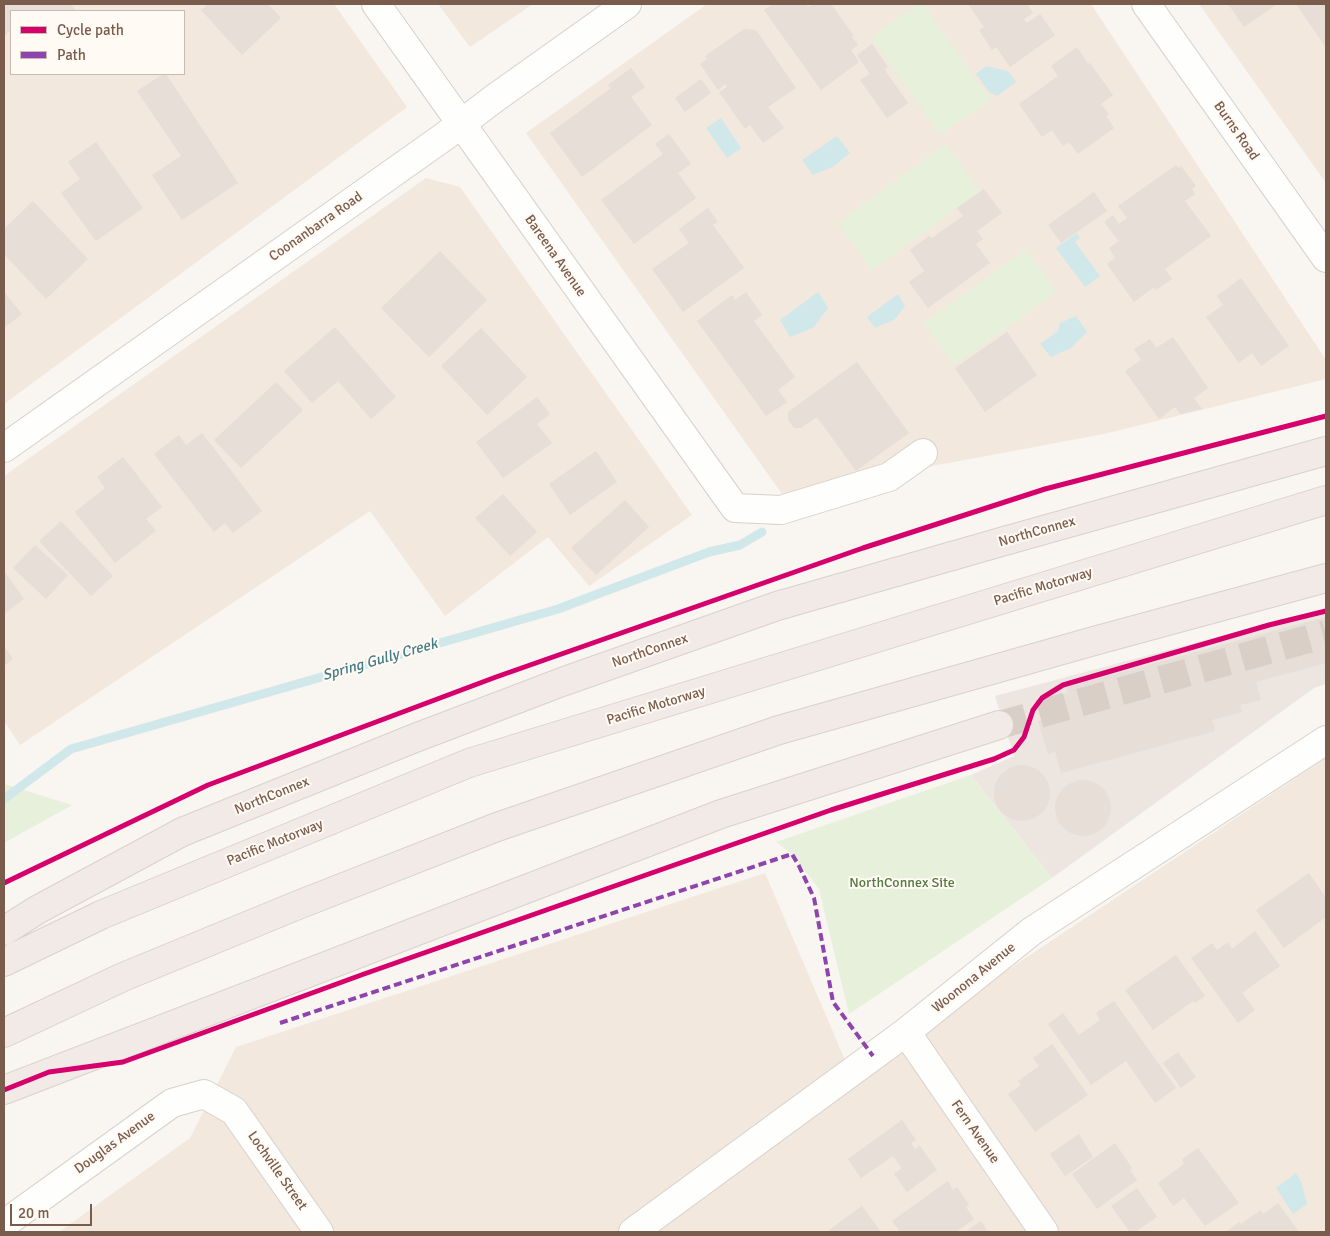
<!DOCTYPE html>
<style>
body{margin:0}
#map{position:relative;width:1330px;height:1236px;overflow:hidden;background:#f9f5f0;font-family:Signika,sans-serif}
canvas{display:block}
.frame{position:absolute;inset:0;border:5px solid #7a5c4d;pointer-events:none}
.legend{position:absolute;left:10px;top:10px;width:175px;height:65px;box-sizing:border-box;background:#fffaf3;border:1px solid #cabbb1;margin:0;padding:6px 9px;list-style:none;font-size:15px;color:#7a5c4d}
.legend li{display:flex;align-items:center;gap:10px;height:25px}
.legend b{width:25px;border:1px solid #cabbb1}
.scale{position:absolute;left:10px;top:1204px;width:82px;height:22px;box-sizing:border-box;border:2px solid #7a5c4d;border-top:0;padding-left:6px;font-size:15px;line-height:18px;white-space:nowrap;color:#7a5c4d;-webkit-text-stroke:4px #fffaf3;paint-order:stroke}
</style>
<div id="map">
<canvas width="1330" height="1236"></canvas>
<div class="frame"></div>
<ul class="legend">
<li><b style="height:6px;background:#d6006c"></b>Cycle path</li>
<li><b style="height:6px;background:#8e44ad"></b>Path</li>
</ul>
<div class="scale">20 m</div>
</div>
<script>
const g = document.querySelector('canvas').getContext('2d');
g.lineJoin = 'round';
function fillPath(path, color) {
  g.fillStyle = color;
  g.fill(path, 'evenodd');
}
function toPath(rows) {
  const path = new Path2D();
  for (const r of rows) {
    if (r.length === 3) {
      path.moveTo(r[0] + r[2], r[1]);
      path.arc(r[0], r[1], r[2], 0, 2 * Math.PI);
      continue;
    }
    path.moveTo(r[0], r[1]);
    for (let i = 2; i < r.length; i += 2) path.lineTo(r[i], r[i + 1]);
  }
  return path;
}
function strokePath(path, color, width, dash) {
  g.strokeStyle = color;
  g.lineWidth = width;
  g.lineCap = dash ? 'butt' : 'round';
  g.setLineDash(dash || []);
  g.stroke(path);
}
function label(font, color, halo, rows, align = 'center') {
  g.font = font + ' Signika,sans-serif';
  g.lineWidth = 4;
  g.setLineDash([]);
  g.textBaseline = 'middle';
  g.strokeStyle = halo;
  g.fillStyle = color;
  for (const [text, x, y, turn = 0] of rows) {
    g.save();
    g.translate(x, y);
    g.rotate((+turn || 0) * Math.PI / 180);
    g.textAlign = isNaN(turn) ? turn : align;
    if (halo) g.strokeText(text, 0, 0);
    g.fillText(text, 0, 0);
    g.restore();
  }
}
const residential = toPath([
 [4,4,334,4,407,107,4,404],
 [11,11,184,11,184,74,11,74],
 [438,4,533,4,470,47],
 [707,4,1091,4,1326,360,1326,379,1104,434,782,494,526,133],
 [1199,4,1326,4,1326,183],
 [426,178,460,187,692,515,589,586,548,537,445,616,370,511,20,745,4,721,4,476],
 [1326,758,1326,1232,59,1232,190,1138,236,1047,765,873,851,1074]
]);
const industrial = toPath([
 [1326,608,1326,684,1314,688,1052,878,971,775,1014,756,995,696]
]);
const green = toPath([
 [917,4,923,4,991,100,940,135,871,37],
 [945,144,980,191,872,271,838,223],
 [1026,249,1057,292,954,366,923,323],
 [971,775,1052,878,849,1014,819,889,792,854,776,842],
 [4,784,72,805,4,843]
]);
const water = toPath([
 [986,66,1008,71,1016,82,997,96,989,92,976,74],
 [721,118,741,148,727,158,706,128],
 [837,136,850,153,833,167,813,175,802,160],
 [1077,233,1080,238,1075,242,1100,276,1085,287,1056,248],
 [818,292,828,308,813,328,790,337,780,320],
 [898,294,905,306,894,320,875,328,867,317],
 [1076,316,1087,332,1071,348,1051,357,1040,344,1058,331,1060,323],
 [1296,1173,1301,1181,1307,1204,1293,1214,1276,1188]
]);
const stream = toPath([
 [4,799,71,749,558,609,709,552,740,545,762,532]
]);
const building = toPath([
 [4,4,71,4,76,11,11,11,11,30,4,36],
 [208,4,268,4,281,18,242,55,201,10],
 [773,4,806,4,808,7,813,4,831,4,854,36,852,37,858,45,851,50,859,62,821,90,764,10],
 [968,4,1014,4,1016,6,1019,4,1027,4,1033,13,1024,19,1027,23,1040,14,1055,35,1010,67,996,47,992,50,979,30,984,27],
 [1228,4,1277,4,1244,27],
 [1296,4,1326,4,1326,45,1325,46],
 [744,29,756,30,796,88,768,107,784,128,763,143,750,125,745,129,719,92,727,87,725,84,718,90,700,64,707,59,705,56],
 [872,44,888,67,884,69,908,103,887,118,860,80,870,74,857,55],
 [1077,47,1088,64,1090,63,1113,95,1101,104,1109,114,1106,116,1114,128,1078,154,1069,142,1063,146,1052,130,1042,137,1019,104,1058,76,1051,66],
 [631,68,645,87,631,97,652,125,582,177,550,133,611,88,608,85],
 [163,74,166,74,238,183,182,220,152,175,181,156,137,91],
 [701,79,711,93,685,112,675,98],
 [669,134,691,164,678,173,696,198,634,244,601,200,663,154,655,144],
 [96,142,143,208,96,241,61,193,80,179,68,162],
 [1176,165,1178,168,1181,166,1196,186,1192,189,1195,194,1185,201,1211,236,1165,269,1172,279,1156,290,1154,287,1134,302,1107,264,1115,258,1109,248,1119,241,1104,222,1113,215,1119,224,1127,218,1118,206],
 [984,189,1002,213,977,231,983,239,976,244,990,263,928,308,909,282,924,271,910,250,929,236,932,238,963,216,957,208],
 [1094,192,1107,211,1061,243,1048,225],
 [33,201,88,259,46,299,4,254,4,229],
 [708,208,718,222,713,225,744,268,683,312,652,269,689,243,679,229],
 [440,251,487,300,429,357,381,308],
 [1241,278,1289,346,1261,366,1252,353,1239,363,1206,317,1223,305,1217,296],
 [4,292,22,314,4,328],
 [746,292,762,315,754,321,795,377,778,390,787,402,766,416,697,321,732,295,735,300],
 [335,327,396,397,371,419,338,381,312,403,284,371],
 [481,328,527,377,487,415,441,366],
 [1007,332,1037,375,985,412,955,368],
 [1173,337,1208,388,1194,398,1202,409,1181,414,1175,407,1159,419,1125,371,1141,360,1134,349,1150,339,1156,348],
 [857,362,909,433,856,471,817,417,801,428,794,428,788,419,788,412],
 [276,382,303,410,241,468,214,440],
 [537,397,550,414,537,424,552,443,503,478,476,442],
 [202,433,262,511,233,533,225,523,214,532,154,454,179,435,186,445],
 [596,451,617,482,570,515,549,484],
 [123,457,162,507,146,519,156,531,115,563,75,512,105,488,97,477],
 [503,494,537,532,510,556,475,518],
 [625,500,649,527,596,575,571,548],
 [61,521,113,576,91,596,39,541],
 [35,545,68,575,46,599,13,568],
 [4,571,24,599,4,614],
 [1326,617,1326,663,1256,682,1261,700,1240,705,1242,712,1212,720,1215,731,1061,773,1055,752,1048,754,1038,721,1050,717,1045,699,1068,693,1066,687],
 [4,646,13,659,4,666],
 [1022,793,28],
 [1083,808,28],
 [1309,873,1326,898,1326,917,1284,948,1256,910],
 [1255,931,1280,966,1242,993,1255,1010,1238,1023,1191,958,1212,943,1217,950,1228,942,1232,949],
 [1176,955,1205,996,1195,1003,1193,1001,1153,1030,1125,990],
 [1114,1001,1176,1088,1155,1103,1126,1061,1091,1085,1048,1024,1063,1013,1079,1035,1100,1020,1096,1013],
 [1052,1044,1088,1095,1035,1132,1008,1094,1021,1085,1018,1081,1039,1066,1033,1058],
 [1178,1052,1196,1077,1181,1088,1163,1063],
 [902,1120,916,1140,911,1143,915,1149,920,1146,937,1170,907,1192,894,1174,902,1168,893,1156,861,1178,848,1159],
 [1079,1134,1093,1157,1065,1176,1050,1154],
 [1115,1143,1132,1168,1130,1170,1137,1180,1097,1209,1072,1174],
 [1198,1148,1239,1203,1205,1226,1184,1198,1173,1206,1158,1183,1184,1164,1182,1159],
 [948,1181,953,1190,957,1187,969,1205,966,1207,974,1219,956,1232,900,1232,892,1221],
 [1137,1188,1157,1217,1135,1232,1130,1232,1111,1206],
 [1278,1203,1299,1232,1226,1232,1239,1222,1241,1224,1261,1210,1263,1214],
 [862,1206,881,1232,830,1232,829,1230],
 [981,1221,988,1232,965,1232]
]);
const highwayTunnel = toPath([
 [999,725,1326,634]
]);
const minor = toPath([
 [376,4,735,508,781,510,889,477,923,453],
 [1146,4,1326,258],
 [4,448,445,136,495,98,627,4],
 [906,1032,1044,1232],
 [4,1224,172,1103,204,1094,234,1111,319,1232],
 [633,1232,906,1032,1032,931,1326,740]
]);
const highway = toPath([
 [4,931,37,910,182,832,415,738,562,682,777,606,1015,538,1326,451],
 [4,962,101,915,469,763,1326,500],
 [4,1033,123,977,298,905,497,827,779,730,1094,641,1326,578],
 [4,1090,721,814,999,725]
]);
const quiet = toPath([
 [280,1023,792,854,799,866,814,898,833,1002,873,1056]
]);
const cycleway = toPath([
 [4,883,208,785,496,677,863,548,1045,489,1326,416],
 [4,1090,49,1072,123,1062,364,974,831,810,994,759,1014,750,1024,737,1033,710,1042,698,1063,685,1269,625,1326,611]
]);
const streetNames = [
 ["Burns Road",1236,131,55],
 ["Coonanbarra Road",316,227,-35],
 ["Bareena Avenue",555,256,55],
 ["NorthConnex",1037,532,-16],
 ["Pacific Motorway",1043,587,-17],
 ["NorthConnex",650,651,-19],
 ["Pacific Motorway",656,706,-17],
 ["NorthConnex",272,796,-22],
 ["Pacific Motorway",275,843,-22],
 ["Woonona Avenue",974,978,-39],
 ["Fern Avenue",975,1132,55],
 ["Douglas Avenue",115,1143,-36],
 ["Lochville Street",277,1171,55]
];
const parkNames = [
 ["NorthConnex Site",902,883]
];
const waterNames = [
 ["Spring Gully Creek",380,660,-16]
];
fillPath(residential, '#f2e8de');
fillPath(industrial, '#ede5e0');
fillPath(green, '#e7f0db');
fillPath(water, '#d0e8ea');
strokePath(stream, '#d0e8ea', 9);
fillPath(building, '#e6ded7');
strokePath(highwayTunnel, '#d9cfc7', 28, [28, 14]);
strokePath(minor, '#d7d1cb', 30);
strokePath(highway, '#dad1cc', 30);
strokePath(minor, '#fefefd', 28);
strokePath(highway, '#f2eae7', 28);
strokePath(quiet, '#8e44ad', 4, [8, 4]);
strokePath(cycleway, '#d6006c', 5);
label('14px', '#7a5c4d', '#fffaf3', streetNames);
label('14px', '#537a41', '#fffaf3', parkNames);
label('italic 15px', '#437c86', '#fffaf3', waterNames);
</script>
